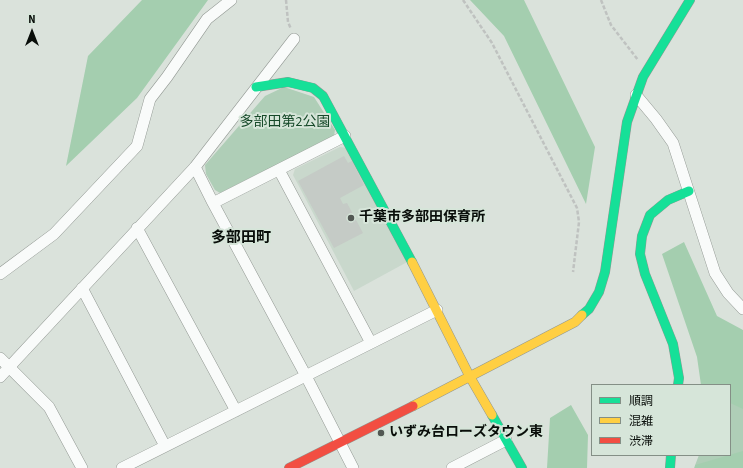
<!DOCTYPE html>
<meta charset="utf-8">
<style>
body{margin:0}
#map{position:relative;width:743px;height:468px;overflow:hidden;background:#dae2db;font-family:"Source Sans 3","Noto Sans JP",sans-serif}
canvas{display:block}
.legend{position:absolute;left:591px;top:384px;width:140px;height:72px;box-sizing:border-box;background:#d6e5d9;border:1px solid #848f86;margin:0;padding:5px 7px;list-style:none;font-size:12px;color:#090e0a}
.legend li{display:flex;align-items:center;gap:8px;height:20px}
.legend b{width:20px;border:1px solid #848f86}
.north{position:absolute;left:12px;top:12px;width:40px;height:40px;-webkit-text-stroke:3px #d6e5d9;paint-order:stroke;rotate:0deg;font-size:11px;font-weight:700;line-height:16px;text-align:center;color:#090e0a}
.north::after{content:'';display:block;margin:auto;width:14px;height:18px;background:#090e0a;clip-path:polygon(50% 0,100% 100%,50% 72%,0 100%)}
</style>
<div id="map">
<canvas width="743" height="468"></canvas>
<ul class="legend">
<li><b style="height:5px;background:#16e098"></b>順調</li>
<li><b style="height:5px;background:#ffcf43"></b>混雑</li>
<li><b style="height:5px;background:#f24e42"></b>渋滞</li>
</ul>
<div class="north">N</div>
</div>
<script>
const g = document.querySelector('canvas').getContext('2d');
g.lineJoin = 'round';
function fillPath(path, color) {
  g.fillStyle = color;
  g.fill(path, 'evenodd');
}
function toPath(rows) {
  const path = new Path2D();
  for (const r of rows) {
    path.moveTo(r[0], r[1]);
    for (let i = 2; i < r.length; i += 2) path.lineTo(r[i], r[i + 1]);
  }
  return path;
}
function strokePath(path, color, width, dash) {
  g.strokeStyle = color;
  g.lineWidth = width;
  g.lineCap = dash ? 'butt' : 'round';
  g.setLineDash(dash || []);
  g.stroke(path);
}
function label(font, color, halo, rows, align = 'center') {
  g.font = font + ' "Source Sans 3","Noto Sans JP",sans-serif';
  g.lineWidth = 4;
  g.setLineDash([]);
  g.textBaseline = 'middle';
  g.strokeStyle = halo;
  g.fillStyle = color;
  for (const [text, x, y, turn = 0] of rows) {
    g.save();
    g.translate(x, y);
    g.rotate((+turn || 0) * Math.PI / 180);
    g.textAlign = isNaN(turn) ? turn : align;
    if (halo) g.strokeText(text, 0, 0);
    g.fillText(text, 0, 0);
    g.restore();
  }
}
const built = toPath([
 [340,147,348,148,409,261,354,291,293,175,295,169]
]);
const green = toPath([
 [284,87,314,97,335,130,334,136,220,193,215,190,206,174,205,165,265,96],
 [743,337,743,468,694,468,699,455,730,455,730,385]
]);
const forest = toPath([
 [142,0,208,0,137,98,66,166,88,56],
 [470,0,524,0,595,147,586,204,504,36],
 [684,242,717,316,743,330,743,409,730,403,730,385,701,385,697,357,662,254],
 [571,405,588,435,587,468,547,468,550,418],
 [743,451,743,468,695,468,695,465]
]);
const building = toPath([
 [344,156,348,163,352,161,364,185,340,198,343,204,347,203,363,233,334,248,298,181]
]);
const path = toPath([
 [286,0,288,22,291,29],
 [463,0,492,43,577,208,579,222,573,272],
 [601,0,611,25,638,60]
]);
const street = toPath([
 [636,95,656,119,673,143,715,273,728,293,743,309],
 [195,167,213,203,306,376,353,468],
 [279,170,371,343],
 [213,203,345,136],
 [137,228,236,411],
 [0,274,54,234,137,146,150,99,167,77,207,19,231,0],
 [82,288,165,446],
 [0,358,49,407,82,468],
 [0,377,195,167,294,39],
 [122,468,437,310],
 [452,468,506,440]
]);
const fast = toPath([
 [256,87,288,82,313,88,323,96,412,262],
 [582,315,589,309,599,292,605,272,627,122,643,77,690,0],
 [678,385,679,378,673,344,645,274,640,254,642,236,650,215,668,200,689,191],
 [492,415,522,468],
 [670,468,671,455]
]);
const slow = toPath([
 [412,262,470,377,492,415],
 [413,406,575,322,582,315]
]);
const jam = toPath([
 [289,468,413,406]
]);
const markers = [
 [351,218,4,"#525853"],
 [381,433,4,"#525853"]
];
const parkNames = [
 ["多部田第2公園",285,123]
];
const poiNames = [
 ["千葉市多部田保育所",359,218],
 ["いずみ台ローズタウン東",389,433]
];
const neighbourhoodNames = [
 ["多部田町",241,239]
];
fillPath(built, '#c9d8cc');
fillPath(green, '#afceb7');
fillPath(forest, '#a4ceaf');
fillPath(building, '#c5cbc6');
strokePath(street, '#919792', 12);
strokePath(fast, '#919792', 10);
strokePath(slow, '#919792', 10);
strokePath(jam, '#919792', 10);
strokePath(path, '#bfc2c0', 2.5, [4, 2]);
strokePath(street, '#f9fbfa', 11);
strokePath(fast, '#16e098', 9);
strokePath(slow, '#ffcf43', 9);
strokePath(jam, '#f24e42', 9);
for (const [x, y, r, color] of markers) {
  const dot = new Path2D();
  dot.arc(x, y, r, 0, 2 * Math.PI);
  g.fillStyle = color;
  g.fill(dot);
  strokePath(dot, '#d6e5d9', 1.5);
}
label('14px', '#164929', '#d6e5d9', parkNames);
label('bold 14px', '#090e0a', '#d6e5d9', poiNames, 'left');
label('bold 15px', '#090e0a', '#d6e5d9', neighbourhoodNames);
</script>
